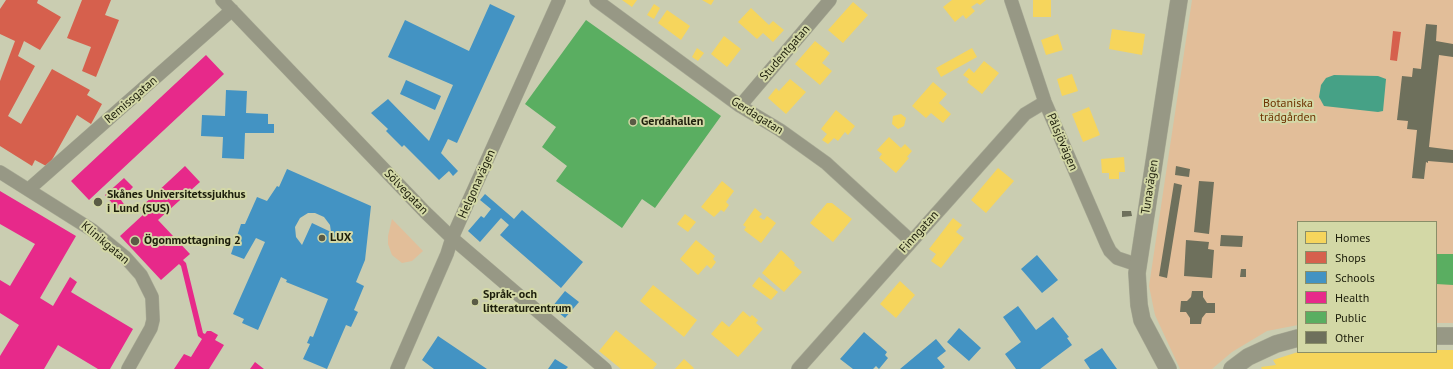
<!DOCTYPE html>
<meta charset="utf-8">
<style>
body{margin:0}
#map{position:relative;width:1453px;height:369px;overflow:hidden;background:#cacdb1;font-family:"PT Sans",sans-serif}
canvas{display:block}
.legend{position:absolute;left:1297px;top:221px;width:140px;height:132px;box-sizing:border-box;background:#d3d8a6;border:1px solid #8a8e68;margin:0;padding:5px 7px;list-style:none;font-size:12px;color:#1d1e0b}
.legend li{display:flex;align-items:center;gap:8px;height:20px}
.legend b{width:20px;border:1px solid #8a8e68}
</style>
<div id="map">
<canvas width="1453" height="369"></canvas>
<ul class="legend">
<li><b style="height:11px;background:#f6d55c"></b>Homes</li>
<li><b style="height:11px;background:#d6604d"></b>Shops</li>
<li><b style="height:11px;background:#4393c3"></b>Schools</li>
<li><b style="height:11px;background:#e7298a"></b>Health</li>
<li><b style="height:11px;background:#5aae61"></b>Public</li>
<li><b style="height:11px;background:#6e705c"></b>Other</li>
</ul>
</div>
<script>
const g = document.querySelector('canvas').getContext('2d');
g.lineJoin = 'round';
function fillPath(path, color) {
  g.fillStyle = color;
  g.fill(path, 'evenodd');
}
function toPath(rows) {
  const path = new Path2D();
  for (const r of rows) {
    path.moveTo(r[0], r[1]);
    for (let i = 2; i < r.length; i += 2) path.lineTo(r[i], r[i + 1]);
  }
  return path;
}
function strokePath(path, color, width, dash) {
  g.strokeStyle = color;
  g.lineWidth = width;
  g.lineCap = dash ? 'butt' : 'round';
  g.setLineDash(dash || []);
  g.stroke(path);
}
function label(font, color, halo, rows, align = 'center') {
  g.font = font + ' "PT Sans",sans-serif';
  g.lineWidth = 4;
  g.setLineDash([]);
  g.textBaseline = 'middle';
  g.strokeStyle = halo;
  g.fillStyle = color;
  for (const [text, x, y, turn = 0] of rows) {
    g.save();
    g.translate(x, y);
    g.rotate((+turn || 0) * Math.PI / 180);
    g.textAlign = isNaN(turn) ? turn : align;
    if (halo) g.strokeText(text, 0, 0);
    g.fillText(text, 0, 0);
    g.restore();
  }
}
const green = toPath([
 [1192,0,1453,0,1453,323,1436,323,1436,222,1298,222,1298,325,1267,331,1232,352,1212,369,1180,369,1155,315,1149,286],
 [392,219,423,251,412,261,402,263,392,255,388,244,388,236]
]);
const water = toPath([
 [1334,75,1378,76,1386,79,1383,111,1378,112,1324,106,1319,97,1321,85,1326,78]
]);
const homes = toPath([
 [622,0,637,0,632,7],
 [702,0,714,0,711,5],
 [952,0,986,0,980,5,977,3,971,7,975,11,966,19,963,15,955,22,943,7],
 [1033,0,1051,0,1051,17,1033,17],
 [853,2,868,15,843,43,828,30],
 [654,4,660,8,654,19,647,15],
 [751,8,769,25,773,21,784,30,773,42,763,33,757,39,738,22],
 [667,10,690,26,681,40,658,23],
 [1112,29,1145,34,1142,55,1109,49],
 [1058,34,1063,50,1046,55,1041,40],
 [724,36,741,49,727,67,711,54],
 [815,41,830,53,822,63,832,71,820,85,795,64],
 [697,48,704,53,698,61,692,57],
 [972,48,977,57,941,77,936,68],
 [984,61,999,73,982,94,967,82,969,79,963,75,969,68,974,73],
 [1072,74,1078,91,1062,96,1057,79],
 [790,79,806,92,786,114,768,98,776,88,779,91],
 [933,82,947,94,939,103,951,114,943,123,931,113,926,118,912,106],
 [1089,107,1100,135,1083,142,1072,114],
 [836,110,855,126,848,135,845,132,838,141,834,138,828,144,822,140,827,134,821,129],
 [901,114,906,118,904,126,898,129,892,124,893,116],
 [889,137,901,148,905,144,912,151,907,157,909,158,896,173,879,158,882,154,877,150],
 [1124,157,1125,172,1119,172,1119,179,1109,179,1109,173,1102,173,1101,159],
 [998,168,1014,181,986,213,971,200],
 [722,181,734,191,726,202,729,205,724,212,721,210,714,217,701,207],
 [827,203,832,203,852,219,833,242,810,223],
 [755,208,762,214,759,217,764,220,767,216,776,223,761,243,744,230,746,227,743,225],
 [685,214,696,222,688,232,677,224],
 [953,218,962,225,956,232,964,238,941,268,931,261,936,254,929,249],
 [696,240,715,256,713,259,716,262,711,269,707,265,698,275,680,259],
 [781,250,795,263,794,265,802,272,784,292,762,273],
 [759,277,778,292,771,300,752,286],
 [900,281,915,295,896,318,880,304],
 [653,285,697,320,684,337,640,301],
 [743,311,750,317,752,315,758,320,756,323,763,329,738,357,711,334,722,321,729,327],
 [616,330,657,364,653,369,621,369,599,351],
 [1436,350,1453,350,1453,369,1262,369,1261,367,1276,365,1273,360,1298,352,1436,352],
 [684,359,694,368,693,369,675,369]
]);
const shops = toPath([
 [6,0,38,0,37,3,61,17,40,50,24,41,18,56,35,66,8,116,21,124,52,69,90,90,87,95,102,104,91,124,77,115,48,167,35,160,32,166,0,146,0,81,15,41,0,34,0,9],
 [82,0,111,0,105,15,119,20,96,77,82,71,91,47,67,38],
 [1393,31,1401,32,1397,61,1390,60]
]);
const schools = toPath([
 [490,4,515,16,457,143,448,139,441,153,458,171,453,176,449,171,439,180,404,145,402,147,386,131,388,129,371,113,388,99,429,141,453,85,388,57,405,20,469,51],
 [406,80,441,96,435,110,400,94],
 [226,90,247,91,246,113,268,114,268,124,274,124,274,133,245,133,244,159,222,158,223,137,201,136,202,115,225,116],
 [287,169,371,206,365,260,356,282,364,286,354,310,358,312,351,327,346,325,327,369,303,359,310,344,307,343,310,336,313,337,328,299,286,282,287,280,281,277,258,330,242,323,244,319,233,314,265,242,256,238,244,259,231,254,241,224,245,224,257,197,267,201,277,186,279,187],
 [308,213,315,213,324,217,330,225,331,232,312,223,302,245,296,237,295,227,300,218],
 [485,194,514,219,522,210,583,262,561,288,500,235,509,225,501,218,480,242,468,231,481,216,484,218,491,209,480,200],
 [1037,255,1058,280,1042,293,1021,269],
 [565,291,579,302,565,318,552,307],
 [1018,306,1036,330,1053,317,1069,337,1067,338,1072,345,1040,369,1016,369,1005,354,1021,342,1003,317],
 [959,328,981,348,969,361,947,342],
 [864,332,887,352,885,355,888,358,879,369,876,366,873,369,853,369,840,359],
 [438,336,487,369,434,369,422,360],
 [936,339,946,351,937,358,945,367,942,369,900,369],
 [1102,348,1117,369,1090,369,1084,360],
 [555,359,568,367,566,369,548,369]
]);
const health = toPath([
 [206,55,224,74,89,200,71,181],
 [185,166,200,182,158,220,190,254,183,260,186,263,203,333,205,334,207,331,211,331,218,335,215,340,224,345,209,369,174,369,184,354,191,357,202,339,198,336,181,266,179,264,161,280,120,236,145,213,140,208],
 [124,178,133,187,121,200,126,207,120,212,105,195],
 [0,191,76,236,40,298,53,306,70,277,77,282,71,292,133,329,110,369,98,369,58,345,44,369,0,369,0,356,19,325,0,313,0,280,10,286,35,244,0,224],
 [255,362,264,369,250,369]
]);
const public = toPath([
 [586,20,721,116,655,208,642,199,622,228,556,181,567,166,542,147,556,127,525,104],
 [1436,254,1453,254,1453,285,1436,284]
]);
const building = toPath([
 [1426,24,1437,25,1436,41,1453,44,1453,57,1439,55,1429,147,1453,150,1453,163,1428,161,1428,163,1426,162,1424,179,1412,178,1417,130,1407,129,1408,121,1397,120,1402,76,1412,77,1413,68,1421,69],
 [1176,166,1190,169,1189,177,1175,175],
 [1199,181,1214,182,1209,234,1194,232],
 [1174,183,1182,185,1167,278,1159,276],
 [1122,211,1131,211,1132,216,1122,217],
 [1221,235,1243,236,1242,247,1220,246],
 [1186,240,1209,242,1208,249,1214,250,1212,278,1184,276],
 [1241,269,1246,269,1246,277,1240,277],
 [1192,291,1203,291,1203,297,1207,303,1215,303,1215,313,1206,313,1202,318,1201,324,1190,324,1190,318,1186,312,1180,312,1181,301,1187,301,1191,297]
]);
const minor = toPath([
 [222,0,425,212,452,238,605,369],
 [596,0,740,106,780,130,826,163,911,241],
 [1011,0,1045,102,1106,243,1110,251,1117,258,1138,265],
 [740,106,830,0],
 [0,172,92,230,125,257,141,275,152,297,153,320,151,328,128,369],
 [29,189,232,10],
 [397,369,447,254,452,238,559,0],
 [798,369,1025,114,1045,102]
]);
const tertiary = toPath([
 [1436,336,1453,336],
 [1168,369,1142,320,1139,305,1137,273,1179,0],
 [1232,369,1248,357,1276,344,1298,338]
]);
const markers = [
 [633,122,4,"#5a5b45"],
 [98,202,5,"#5a5b45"],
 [322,238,4,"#5a5b45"],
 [135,241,5,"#5a5b45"],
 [475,302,4,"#5a5b45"]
];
const streetNames = [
 ["Studentgatan",785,53,-49],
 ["Remissgatan",131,100,-41],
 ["Gerdagatan",757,116,32],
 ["Pålsjövägen",1062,142,67],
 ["Helgonavägen",477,184,-66],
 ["Tunavägen",1150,187,-81],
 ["Sölvegatan",406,192,46],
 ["Finngatan",919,232,-48],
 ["Klinikgatan",105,243,40]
];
const parkNames = [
 ["Botaniska",1288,104],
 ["trädgården",1288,118]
];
const poiNames = [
 ["Gerdahallen",641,122],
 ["Skånes Universitetssjukhus",107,195],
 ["i Lund (SUS)",107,209],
 ["LUX",330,238],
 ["Ögonmottagning 2",144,241],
 ["Språk- och",483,295],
 ["litteraturcentrum",483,309]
];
fillPath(green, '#e2be99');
fillPath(water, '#46a186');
fillPath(homes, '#f6d55c');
fillPath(shops, '#d6604d');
fillPath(schools, '#4393c3');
fillPath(health, '#e7298a');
fillPath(public, '#5aae61');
fillPath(building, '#6e705c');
strokePath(minor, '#a9ab96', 14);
strokePath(tertiary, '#a9ab96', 18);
strokePath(minor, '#979885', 13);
strokePath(tertiary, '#979885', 17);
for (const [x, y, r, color] of markers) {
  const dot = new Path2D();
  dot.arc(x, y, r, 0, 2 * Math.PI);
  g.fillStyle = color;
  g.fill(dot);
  strokePath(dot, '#d3d8a6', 1.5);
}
label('12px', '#1d1e0b', '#d3d8a6', streetNames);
label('12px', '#6f3503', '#d3d8a6', parkNames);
label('bold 12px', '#1d1e0b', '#d3d8a6', poiNames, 'left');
</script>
